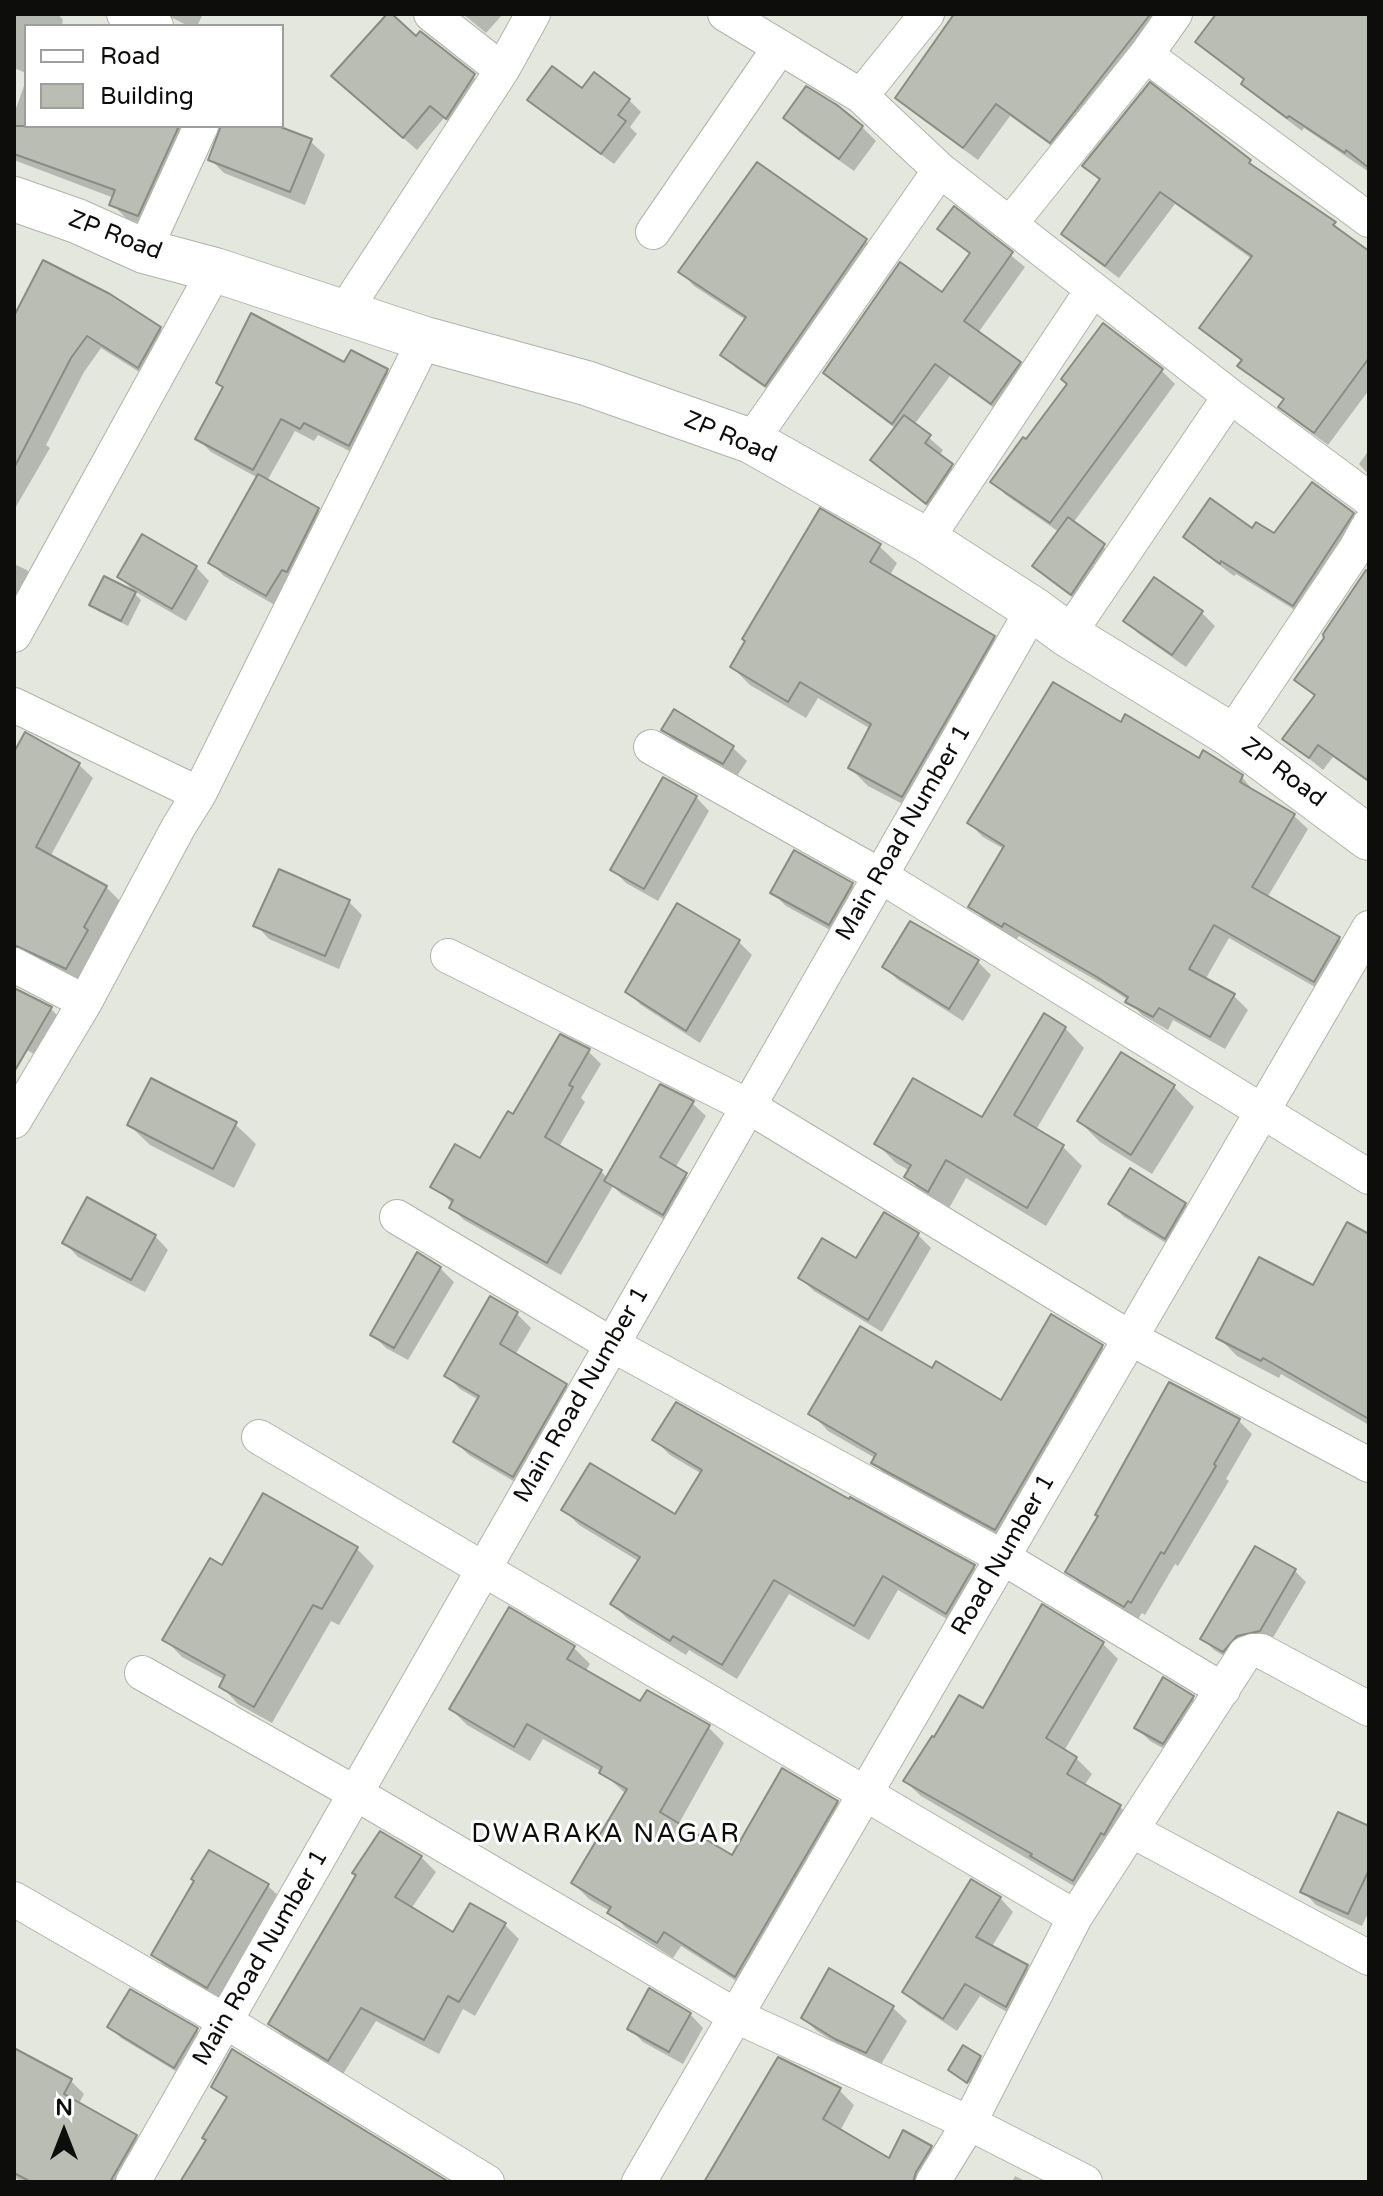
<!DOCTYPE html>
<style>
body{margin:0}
#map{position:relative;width:1383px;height:2196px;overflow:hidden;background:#e3e7dd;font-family:"Varela Round",sans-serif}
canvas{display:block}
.frame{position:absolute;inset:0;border:16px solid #0d0e0b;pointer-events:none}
.legend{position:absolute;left:24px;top:24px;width:260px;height:104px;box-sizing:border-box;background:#fff;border:2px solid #9e9f9d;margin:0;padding:10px 14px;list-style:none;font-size:24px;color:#0d0e0b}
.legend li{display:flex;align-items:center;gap:16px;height:40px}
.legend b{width:40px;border:2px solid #9e9f9d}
.north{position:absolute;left:24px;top:2092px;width:80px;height:80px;-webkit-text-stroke:6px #fff;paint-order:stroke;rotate:0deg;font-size:22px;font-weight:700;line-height:32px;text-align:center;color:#0d0e0b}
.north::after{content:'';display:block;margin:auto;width:28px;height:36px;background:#0d0e0b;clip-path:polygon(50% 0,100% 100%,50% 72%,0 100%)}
</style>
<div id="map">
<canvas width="1383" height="2196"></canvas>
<div class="frame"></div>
<ul class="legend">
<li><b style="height:10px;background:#fff"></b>Road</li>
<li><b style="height:22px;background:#b9bdb3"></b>Building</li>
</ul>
<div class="north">N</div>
</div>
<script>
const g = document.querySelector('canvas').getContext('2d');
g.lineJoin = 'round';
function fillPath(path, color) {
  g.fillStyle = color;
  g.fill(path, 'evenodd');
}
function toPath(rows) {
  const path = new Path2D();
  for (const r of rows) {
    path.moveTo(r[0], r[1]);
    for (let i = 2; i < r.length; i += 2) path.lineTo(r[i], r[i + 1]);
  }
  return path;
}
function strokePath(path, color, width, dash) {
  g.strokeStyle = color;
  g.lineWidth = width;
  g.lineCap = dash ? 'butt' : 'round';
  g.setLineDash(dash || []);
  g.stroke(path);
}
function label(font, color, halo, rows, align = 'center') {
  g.font = font + ' "Varela Round",sans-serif';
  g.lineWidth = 6;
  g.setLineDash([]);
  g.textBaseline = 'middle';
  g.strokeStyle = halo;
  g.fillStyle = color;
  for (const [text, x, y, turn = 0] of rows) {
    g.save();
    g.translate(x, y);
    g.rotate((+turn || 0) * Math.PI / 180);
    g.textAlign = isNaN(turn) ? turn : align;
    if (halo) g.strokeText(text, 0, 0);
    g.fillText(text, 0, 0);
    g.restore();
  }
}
const shadow = toPath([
 [14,14,58,14,63,20,62,24,66,26,26,26,26,73,14,68],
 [165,14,203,14,197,26,188,26],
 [463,14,503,14,486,33],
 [956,14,1168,14,1064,155,1010,116,978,160,911,111,898,98],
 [1218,14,1369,14,1369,172,1304,128,1302,131,1257,97,1243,84,1245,81,1197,42],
 [420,34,488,89,460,131,444,118,417,150,347,89],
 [26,80,26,126,202,126,152,229,126,218,112,204,114,198,14,160,14,114],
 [530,100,629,100,641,112,630,127,637,134,614,164,542,112],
 [786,118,862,127,876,141,854,171,799,132],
 [222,126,272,126,310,141,325,155,305,205,224,173,210,159],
 [1249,162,1262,175,1334,224,1369,253,1369,390,1328,445,1294,420,1281,406,1285,401,1254,379,1240,365,1243,362,1201,328,1252,259,1175,204,1119,278,1077,247,1064,234,1100,181,1085,166],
 [758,165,866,241,880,254,780,398,736,368,723,354,746,320,694,286,681,272],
 [954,209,1025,267,978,333,1019,363,1033,377,1005,416,950,376,914,425,943,450,939,456,965,479,940,516,887,473,896,429,839,386,825,373,943,294,971,255,940,229],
 [14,319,160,328,173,342,152,380,101,348,84,372,46,445,50,448,14,510],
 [345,364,387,371,400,384,363,458,318,435,314,441,295,431,267,481,318,510,331,523,280,608,224,576,210,562,258,478,211,452,197,438],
 [1162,371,1175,384,1073,523,1118,559,1085,607,1048,579,1034,566,1059,532,1006,495,993,482,1027,442],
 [1369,450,1369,475,1359,464],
 [1353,514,1366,528,1308,618,1236,574,1234,576,1199,550,1185,537,1252,531,1274,536],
 [879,546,897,563,890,575,993,637,1011,655,920,813,868,786,850,768,871,729,818,698,806,718,750,685,732,667],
 [14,564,27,570,40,584,14,604],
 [196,567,209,581,186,621,134,591,119,577],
 [1369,574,1369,783,1333,757,1323,770,1285,739,1315,697,1297,680],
 [1154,580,1202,613,1215,626,1186,667,1139,634,1125,621],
 [135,594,141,600,128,626,98,611,92,604],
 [674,711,733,748,747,761,737,776,677,743,663,729],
 [1121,725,1242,777,1255,793,1293,815,1308,829,1267,898,1339,939,1353,953,1329,995,1229,938,1205,980,1234,996,1248,1010,1225,1049,1173,1020,1168,1030,1142,1015,1128,1000,1113,990,1019,936,1016,940,985,920,971,906,1004,849,983,837,969,823],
 [14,757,79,765,93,778,50,857,106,887,120,901,97,942,101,945,80,982,14,964],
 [696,797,709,811,658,901,626,883,612,869],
 [852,885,865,898,843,937,786,906,773,893],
 [349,902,362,915,339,969,269,939,256,925],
 [739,942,752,955,700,1043,641,1005,628,992],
 [978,962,991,975,963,1021,898,980,884,967],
 [14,990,51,1009,64,1022,43,1059,14,1043],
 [1065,1028,1084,1048,1036,1130,1063,1147,1082,1166,1046,1226,966,1178,948,1210,926,1196,906,1177,910,1171,896,1163,877,1144,983,1120],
 [588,1051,601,1064,581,1098,585,1102,559,1147,601,1171,608,1179,692,1103,706,1116,675,1168,700,1188,677,1227,621,1194,613,1186,561,1275,464,1220,451,1207,453,1204,433,1186,481,1161,514,1117],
 [1174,1087,1194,1107,1152,1174,1100,1142,1079,1121],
 [235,1124,256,1144,234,1188,150,1145,129,1125],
 [1110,1203,1185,1204,1198,1218,1179,1251,1124,1217],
 [918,1235,931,1248,882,1332,814,1291,800,1278,857,1261],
 [155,1236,168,1250,145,1292,78,1257,65,1243],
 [1369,1236,1369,1425,1281,1374,1279,1378,1237,1356,1219,1338,1314,1288],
 [440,1268,454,1282,408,1360,386,1348,372,1334],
 [491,1298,517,1314,531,1328,515,1355,566,1385,579,1399,527,1489,469,1455,455,1442,479,1400,460,1389,446,1375],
 [1102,1347,1119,1364,1013,1546,890,1479,873,1462,875,1458,828,1431,811,1413,933,1371,1002,1403],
 [1239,1421,1252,1434,1226,1479,1229,1481,1178,1566,1175,1564,1145,1615,1142,1613,1138,1619,1081,1585,1068,1571],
 [655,1440,850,1502,974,1567,989,1582,962,1628,898,1590,869,1640,789,1594,737,1679,689,1650,686,1655,628,1619,612,1604,640,1562,579,1525,564,1510,676,1517,702,1474,670,1455],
 [357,1549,374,1566,339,1625,331,1621,272,1723,238,1704,221,1686,225,1680,182,1657,165,1639,223,1567],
 [1295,1571,1306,1582,1271,1641,1234,1662,1214,1650,1203,1639],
 [1102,1643,1118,1659,1064,1751,1076,1758,1092,1774,1084,1786,1120,1807,1136,1822,1089,1895,921,1796,905,1781,984,1711],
 [574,1648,590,1664,585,1672,641,1704,708,1727,724,1743,678,1825,732,1858,837,1802,853,1818,752,1991,681,1946,673,1958,626,1928,610,1911,589,1899,573,1883,626,1794,602,1772,543,1739,530,1761,467,1725,451,1709],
 [1193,1698,1206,1711,1177,1756,1150,1741,1136,1727],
 [1369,1828,1369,1911,1362,1926,1316,1905,1303,1891],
 [209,1852,268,1886,282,1899,221,2000,167,1968,153,1955,196,1881],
 [421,1857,436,1872,411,1909,453,1935,505,1925,519,1939,475,2016,463,2009,439,2054,376,2021,343,2074,285,2038,270,2023],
 [1000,1898,1013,1912,991,1948,1026,1967,1040,1981,1020,2020,980,1996,957,2031,918,2005,905,1992],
 [830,1970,893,2008,907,2021,880,2066,851,2053,817,2031,803,2018],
 [690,2014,703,2028,683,2064,643,2042,630,2029],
 [109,2026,197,2030,209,2042,187,2078,121,2038],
 [14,2050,71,2081,84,2094,78,2105,136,2136,149,2150,131,2182,22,2182,14,2177],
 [980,2058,986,2064,974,2087,950,2070],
 [839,2090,854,2105,840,2131,889,2160,931,2147,946,2162,934,2182,707,2182],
 [1015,2176,1027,2182,1012,2182]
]);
const building = toPath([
 [387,14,392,14,416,36,420,31,475,74,446,119,430,106,403,138,331,76,387,14],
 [954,14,1146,14,1149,16,1050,143,996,104,963,148,895,98,954,14],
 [1216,14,1369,14,1369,168,1346,150,1345,153,1289,116,1287,118,1241,84,1244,79,1195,42,1216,14],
 [552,66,582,88,594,72,630,99,618,115,626,121,601,154,527,100,552,66],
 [1150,82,1251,160,1249,163,1336,222,1333,225,1369,251,1369,358,1314,433,1278,407,1284,399,1237,366,1242,360,1199,328,1252,256,1160,192,1105,266,1061,234,1100,179,1082,166,1150,82],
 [806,86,837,105,863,126,839,159,783,118,806,86],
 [14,126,179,126,138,216,109,205,115,190,14,154,14,126],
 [221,126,278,126,312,139,290,192,208,160,221,126],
 [757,162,867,239,765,386,720,355,746,317,678,272,757,162],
 [954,206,1013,252,964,321,1021,362,991,404,935,364,892,424,823,373,900,262,942,292,970,253,937,229,954,206],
 [43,260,110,294,161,327,138,368,87,336,71,358,14,468,14,316,43,260],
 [251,313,344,362,351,350,388,369,349,446,304,423,300,429,281,419,253,470,195,439,223,387,216,383,251,313],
 [1103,323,1163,369,1050,523,990,482,1023,437,1026,439,1067,384,1061,379,1103,323],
 [904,415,931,435,925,443,953,464,926,504,870,460,904,415],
 [258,474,319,508,287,572,282,570,266,596,208,563,258,474],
 [1312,482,1354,513,1293,606,1221,561,1220,564,1183,537,1210,498,1252,528,1256,522,1274,533,1312,482],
 [820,508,881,544,870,562,995,636,902,797,848,768,871,724,800,682,788,702,730,667,745,641,742,639,820,508],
 [1068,517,1105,544,1071,595,1032,566,1068,517],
 [142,534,197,566,172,609,117,577,142,534],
 [1366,570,1369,572,1369,781,1318,745,1309,758,1282,739,1315,695,1294,680,1324,638,1323,634,1366,570],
 [104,576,136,592,121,621,89,605,104,576],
 [1154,577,1203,611,1172,655,1123,621,1154,577],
 [1053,682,1121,722,1125,714,1199,758,1203,750,1243,775,1240,782,1295,814,1252,887,1340,937,1314,982,1214,925,1189,969,1235,994,1210,1037,1159,1008,1153,1017,1125,1002,1128,997,1097,977,1004,923,1002,927,968,907,1004,846,967,823,1053,682],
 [674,709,734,746,723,764,661,730,674,709],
 [25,732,80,763,36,847,107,886,84,927,88,930,66,969,14,945,14,752,25,732],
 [663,777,697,796,644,889,610,870,663,777],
 [794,850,853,883,829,925,770,893,794,850],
 [279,869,350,900,325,956,253,926,279,869],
 [677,903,740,940,686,1031,625,992,677,903],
 [910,921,979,960,949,1009,882,967,910,921],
 [14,988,52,1007,14,1072,14,988],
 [1044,1013,1066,1027,1014,1115,1064,1145,1027,1208,946,1160,928,1192,904,1177,911,1165,874,1144,913,1078,982,1117,1044,1013],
 [560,1034,590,1049,569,1085,573,1087,545,1137,602,1170,547,1263,449,1208,453,1200,430,1187,455,1144,480,1158,508,1111,513,1114,560,1034],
 [1121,1052,1175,1085,1131,1155,1077,1121,1121,1052],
 [151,1078,237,1122,213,1169,127,1125,151,1078],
 [660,1084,694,1101,660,1157,687,1173,663,1215,604,1181,660,1084],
 [1130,1168,1186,1203,1165,1239,1108,1204,1130,1168],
 [87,1197,156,1235,131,1280,62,1243,87,1197],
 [884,1212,919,1233,868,1320,798,1278,822,1238,856,1258,884,1212],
 [1347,1222,1369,1234,1369,1419,1263,1358,1261,1361,1216,1338,1259,1257,1313,1285,1347,1222],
 [417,1252,441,1267,394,1348,370,1335,417,1252],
 [490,1296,518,1312,500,1344,567,1384,513,1477,453,1442,479,1396,444,1376,490,1296],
 [1051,1314,1103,1345,995,1530,871,1463,876,1454,808,1414,860,1326,932,1368,936,1361,1001,1400,1051,1314],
 [1169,1382,1240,1419,1214,1464,1216,1466,1164,1554,1161,1552,1131,1603,1128,1601,1124,1607,1065,1572,1098,1516,1095,1515,1169,1382],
 [676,1402,849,1499,850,1497,975,1565,946,1614,883,1576,854,1626,774,1580,722,1665,673,1636,670,1641,610,1604,640,1557,561,1510,590,1463,675,1514,702,1470,652,1440,676,1402],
 [263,1493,358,1547,322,1609,313,1605,254,1707,219,1687,225,1675,162,1640,210,1558,222,1565,263,1493],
 [1255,1546,1296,1569,1260,1631,1237,1636,1223,1652,1200,1639,1255,1546],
 [1042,1604,1104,1642,1046,1738,1077,1757,1067,1774,1121,1805,1104,1835,1101,1833,1073,1881,1030,1856,1032,1854,903,1781,932,1736,934,1737,959,1695,983,1708,1042,1604],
 [509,1607,575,1646,567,1659,640,1701,647,1690,710,1725,660,1812,732,1855,782,1768,838,1801,735,1977,664,1932,657,1943,607,1913,611,1907,571,1883,627,1789,599,1773,602,1767,527,1724,514,1747,449,1709,509,1607],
 [1163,1677,1194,1696,1163,1744,1134,1728,1163,1677],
 [1338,1812,1369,1826,1369,1870,1348,1914,1300,1892,1338,1812],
 [380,1831,422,1856,395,1897,453,1932,470,1903,506,1923,459,2002,448,1996,424,2040,361,2008,328,2061,268,2024,356,1875,352,1873,380,1831],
 [209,1850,269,1884,207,1988,151,1955,194,1881,191,1879,209,1850],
 [971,1879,1001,1897,976,1937,1028,1965,1006,2007,965,1984,943,2019,902,1992,971,1879],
 [829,1968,894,2006,866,2053,835,2039,801,2018,829,1968],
 [649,1988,691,2013,669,2052,627,2029,649,1988],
 [130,1989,198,2028,174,2068,107,2027,130,1989],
 [963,2045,981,2056,967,2083,948,2070,963,2045],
 [14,2048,72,2079,64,2094,137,2135,110,2182,31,2182,14,2173,14,2048],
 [232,2049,449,2182,180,2182,206,2140,202,2138,227,2097,211,2087,232,2049],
 [778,2057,841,2088,823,2119,889,2158,903,2130,932,2146,916,2172,913,2182,704,2182,778,2057]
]);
const street = toPath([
 [124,14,156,26],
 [431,14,502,70],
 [725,14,861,96,940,170,1230,396,1369,499],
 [1146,55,1369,220],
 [861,96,927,14],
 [1010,224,1146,55,1175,14],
 [653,232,780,47],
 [144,251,201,126],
 [344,312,502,70,533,14],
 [751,441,940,170],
 [926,540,1093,289],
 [14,635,215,270],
 [1068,635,1230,396],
 [14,705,199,794],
 [1231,735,1355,550,1369,525],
 [651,747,879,875,1369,1177],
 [448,956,748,1106,1130,1338,1369,1465],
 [14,965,85,1002],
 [14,1121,85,1002,179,826,199,794,425,339],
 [397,1217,611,1344,1002,1557,1223,1690],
 [259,1437,1075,1917],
 [142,1673,355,1793,736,2016,969,2123,1085,2182],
 [1131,1830,1369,1958],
 [14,1899,225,2021,487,2182],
 [133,2182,1033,609],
 [639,2182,1369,928],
 [933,2182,969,2123,1075,1917,1245,1654,1253,1651,1261,1651,1369,1709]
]);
const secondary = toPath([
 [14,199,77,221,144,251,215,270,425,339,586,383,751,441,926,540,1033,609,1068,635,1231,735,1369,838]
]);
const streetNames = [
 ["ZP Road",115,236,21],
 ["ZP Road",730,438,23],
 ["ZP Road",1283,773,37],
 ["Main Road Number 1",904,833,-60],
 ["Main Road Number 1",582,1395,-60],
 ["Road Number 1",1004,1555,-60],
 ["Main Road Number 1",261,1958,-60]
];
const neighbourhoodNames = [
 ["DWARAKA NAGAR",606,1835]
];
fillPath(shadow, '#0003');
fillPath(building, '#b9bdb3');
strokePath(building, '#888c83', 2);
strokePath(street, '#afb3aa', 36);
strokePath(secondary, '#afb3aa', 46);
strokePath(street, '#fff', 34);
strokePath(secondary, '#fff', 44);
label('24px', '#0d0e0b', '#fff', streetNames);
g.letterSpacing = '2px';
label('26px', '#0d0e0b', '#fff', neighbourhoodNames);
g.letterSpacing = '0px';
</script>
